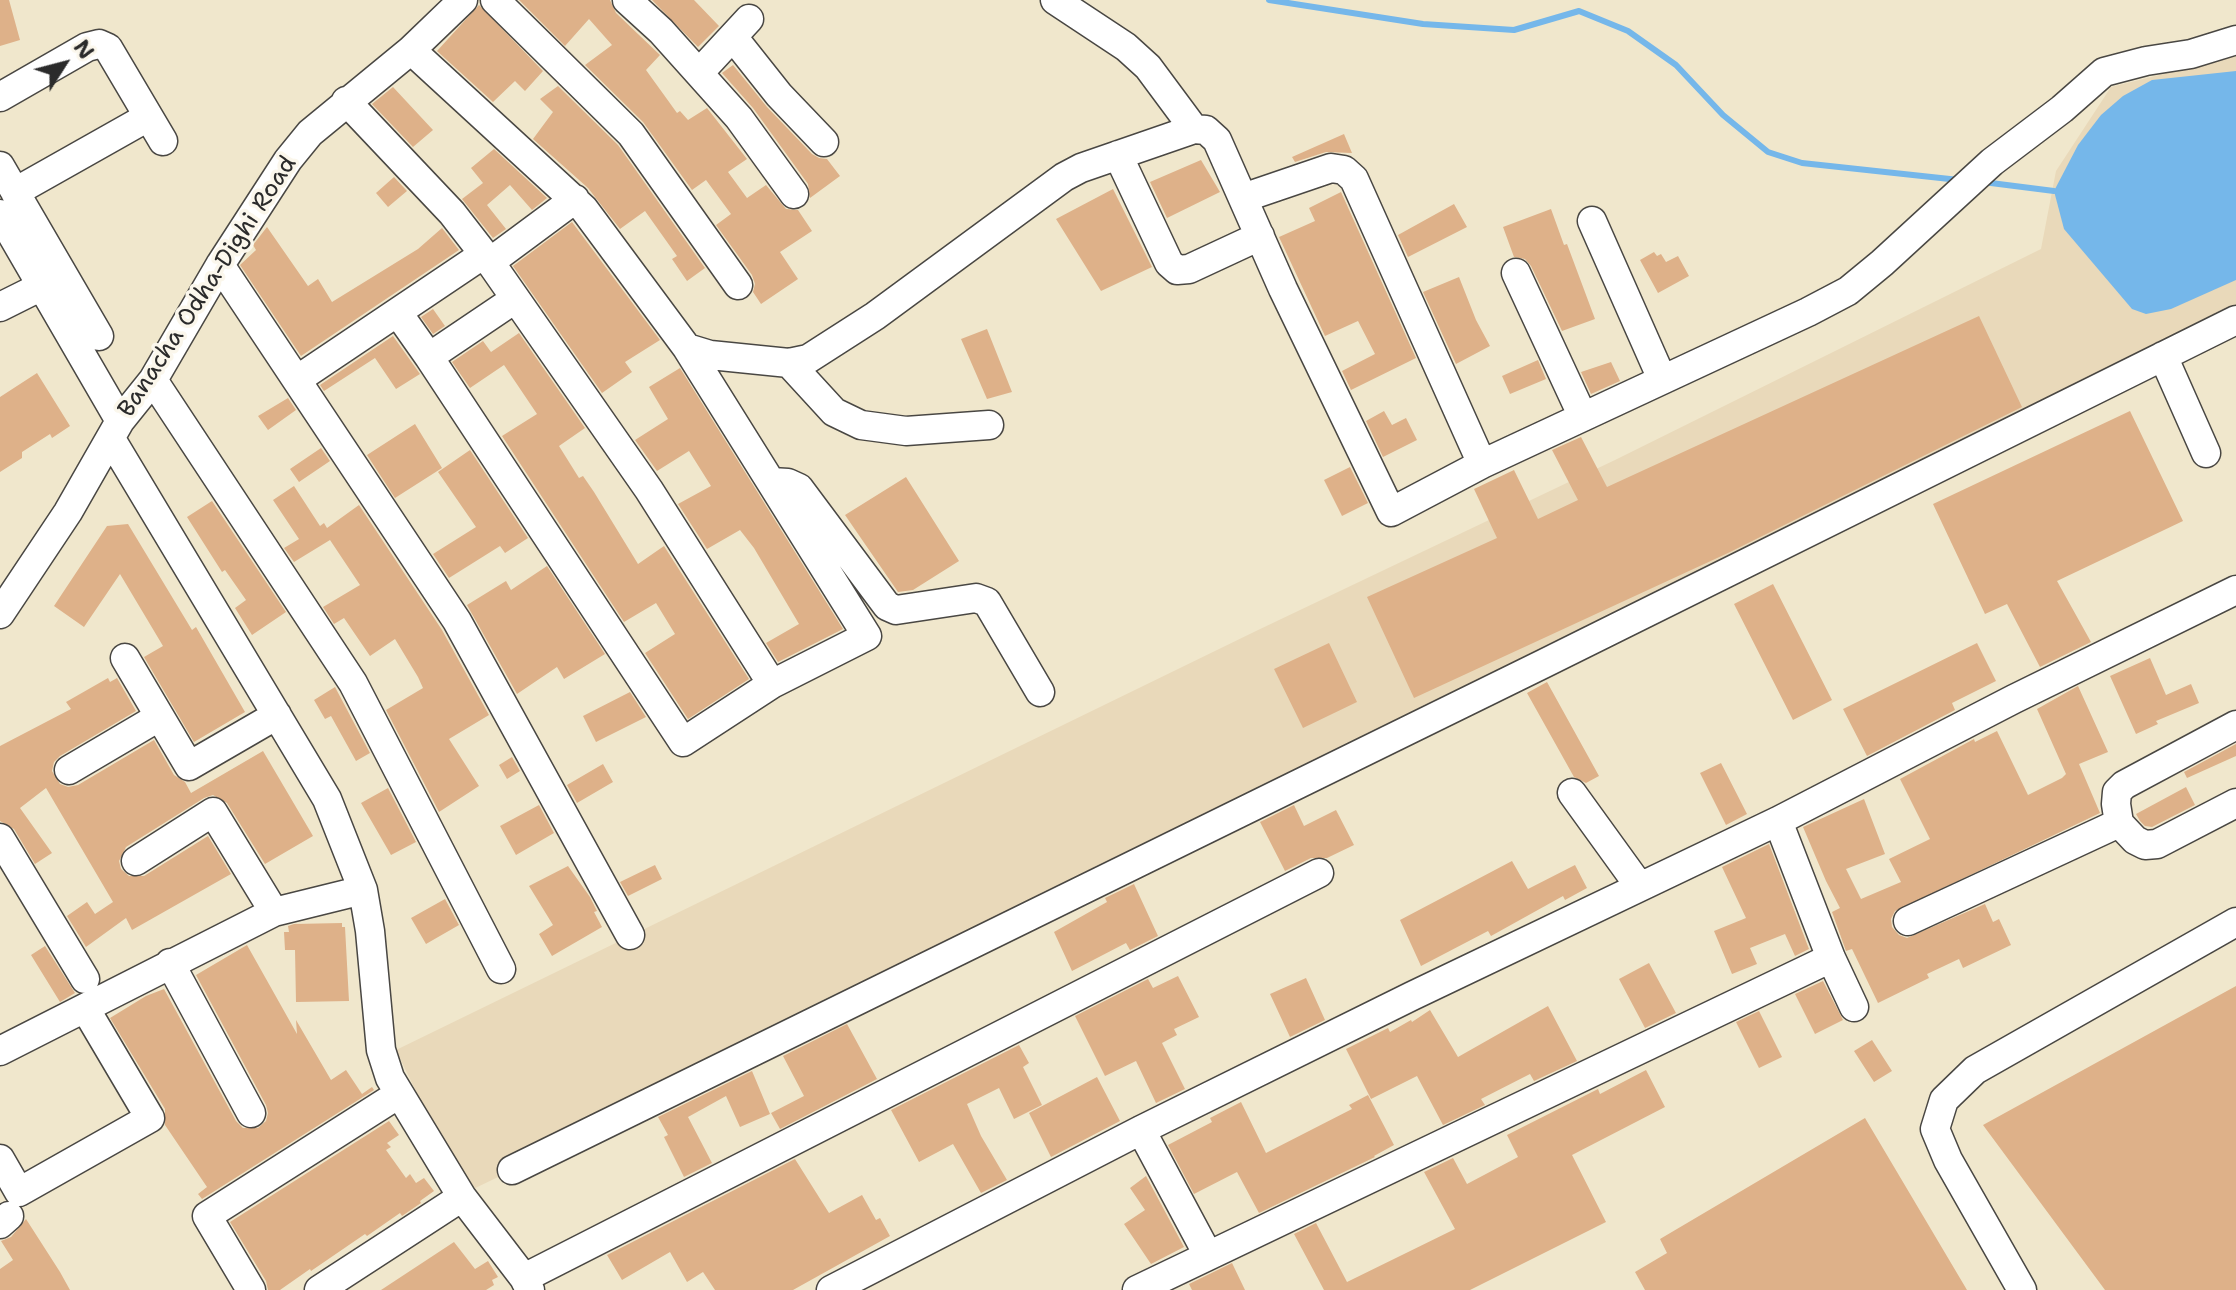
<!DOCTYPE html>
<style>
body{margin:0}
#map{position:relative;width:2236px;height:1290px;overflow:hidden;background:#f0e7cc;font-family:"Shantell Sans",sans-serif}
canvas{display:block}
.north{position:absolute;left:24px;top:24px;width:80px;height:80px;-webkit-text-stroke:6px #fbf7ec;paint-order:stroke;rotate:54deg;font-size:22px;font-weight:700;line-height:32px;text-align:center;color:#2b2b2b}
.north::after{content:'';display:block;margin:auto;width:28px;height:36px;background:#2b2b2b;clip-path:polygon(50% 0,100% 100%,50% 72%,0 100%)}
</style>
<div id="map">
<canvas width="2236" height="1290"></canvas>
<div class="north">N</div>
</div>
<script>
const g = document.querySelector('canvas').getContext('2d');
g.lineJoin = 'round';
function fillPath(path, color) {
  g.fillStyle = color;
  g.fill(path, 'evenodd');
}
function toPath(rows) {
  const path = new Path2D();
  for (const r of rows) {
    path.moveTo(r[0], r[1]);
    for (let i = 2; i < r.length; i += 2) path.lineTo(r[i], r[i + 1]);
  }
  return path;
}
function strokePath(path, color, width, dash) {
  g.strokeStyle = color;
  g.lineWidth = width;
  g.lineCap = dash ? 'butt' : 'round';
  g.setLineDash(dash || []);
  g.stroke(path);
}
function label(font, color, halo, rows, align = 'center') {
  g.font = font + ' "Shantell Sans",sans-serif';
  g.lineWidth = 7;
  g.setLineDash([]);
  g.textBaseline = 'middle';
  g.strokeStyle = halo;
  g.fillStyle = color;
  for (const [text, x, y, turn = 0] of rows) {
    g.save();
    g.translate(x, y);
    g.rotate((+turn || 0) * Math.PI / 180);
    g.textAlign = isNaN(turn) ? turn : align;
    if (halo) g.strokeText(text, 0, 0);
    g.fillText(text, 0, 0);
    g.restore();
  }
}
const built = toPath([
 [2236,56,2236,337,465,1193,396,1050,1256,631,1615,460,2041,249,2056,171,2111,87]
]);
const water = toPath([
 [2236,71,2236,280,2171,309,2146,314,2132,309,2064,229,2054,191,2078,145,2101,115,2123,96,2152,80]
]);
const stream = toPath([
 [1269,0,1423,24,1514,30,1579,11,1628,31,1676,65,1723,115,1768,152,1802,163,1959,180],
 [1983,182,2054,191]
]);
const building = toPath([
 [0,0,9,0,20,40,0,46],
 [519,0,610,0,616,13,660,55,646,70,677,113,680,111,688,120,707,108,747,159,728,172,747,198,766,185,786,209,798,210,812,231,780,252,798,279,761,304,753,292,755,284,752,275,716,225,731,214,706,180,692,190,643,122,585,65,612,45,589,19,565,46],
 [652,0,694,0,719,26,698,47],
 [479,5,543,71,525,91,515,81,493,102,437,51],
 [733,65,767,107,812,154,819,158,827,159,840,176,810,198,808,184,753,108,722,73],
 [558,86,618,145,705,268,687,281,672,259,677,256,645,211,620,229,588,188,533,139,553,112,540,99],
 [393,87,433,130,413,147,372,104],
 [1344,134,1352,153,1326,152,1295,162,1292,157],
 [494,149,547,198,532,210,510,185,487,205,506,229,493,238,462,199,483,183,471,168],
 [1201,160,1220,192,1167,218,1150,182],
 [394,177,407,191,388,207,376,193],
 [1113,189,1152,267,1101,291,1056,219],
 [1341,192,1416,358,1351,390,1342,371,1375,354,1358,321,1325,336,1279,237,1315,221,1309,208],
 [1454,204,1467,227,1408,257,1398,235],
 [1551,209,1564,245,1567,244,1595,319,1562,331,1531,266,1525,259,1514,257,1503,227],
 [572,222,660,340,625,362,632,372,602,393,513,266],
 [267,227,308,286,318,279,332,302,418,249,442,228,459,250,301,356,240,265,256,250,253,245],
 [1654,252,1657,256,1661,254,1666,262,1678,256,1689,276,1658,293,1640,260],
 [1459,277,1476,320,1490,346,1456,364,1423,292],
 [433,309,445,326,433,334,421,317],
 [1979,316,2022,407,1728,553,1414,698,1367,597,1497,538,1474,489,1514,470,1538,519,1578,500,1552,450,1581,437,1607,487],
 [987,329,1012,392,987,399,961,339],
 [519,333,585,428,559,446,579,478,583,476,594,492,638,564,664,546,749,679,688,719,645,653,675,634,656,603,624,622,502,436,537,414,504,365,470,388,452,362,483,341,491,352],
 [393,336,420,374,396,389,375,358,324,391,320,385],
 [1538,360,1546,379,1510,394,1502,376],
 [1611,362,1620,381,1591,394,1581,372],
 [680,368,843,629,778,662,766,643,799,624,754,548,740,530,707,549,678,504,711,486,689,451,657,471,635,440,668,419,649,387],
 [37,373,70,426,52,438,50,434,22,452,22,458,0,472,0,397],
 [288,398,296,410,268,430,258,416],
 [1384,411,1392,425,1406,418,1417,440,1383,457,1366,421],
 [2130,411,2183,521,2057,581,2091,642,2040,667,2007,604,1985,614,1933,504],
 [415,424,442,468,395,498,367,455],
 [321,448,330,461,299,482,290,469],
 [470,450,528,538,505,553,500,546,449,578,433,554,476,527,438,472],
 [1350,467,1368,503,1342,516,1324,480],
 [906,477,959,561,913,590,898,592,845,515],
 [294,486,320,526,324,523,327,528,359,505,442,630,489,715,449,739,479,786,439,812,386,710,423,688,418,677,395,639,370,656,344,618,334,624,323,607,360,585,330,540,294,562,284,548,299,539,273,500],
 [212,501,286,612,252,635,235,608,246,600,225,570,222,572,187,517],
 [128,524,192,630,196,627,245,712,194,742,144,657,163,646,120,574,84,627,54,606,107,526],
 [547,566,605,654,564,679,557,667,517,694,467,605,506,581,511,590],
 [1773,584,1832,700,1793,720,1734,604],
 [1329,643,1357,702,1303,728,1274,669],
 [1977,643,1996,681,1952,703,1955,710,1867,756,1843,709],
 [2150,658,2166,695,2191,684,2199,703,2156,721,2158,724,2136,734,2110,676],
 [108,678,110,682,117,678,136,711,60,756,54,762,52,771,60,784,68,787,78,785,154,740,174,775,185,782,191,793,263,751,313,836,265,864,227,803,213,795,204,798,126,847,119,861,121,869,129,876,144,876,208,836,231,874,132,930,126,918,86,947,67,916,87,902,95,914,113,902,46,788,20,808,52,853,35,864,14,829,0,821,0,746,71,709,66,702],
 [1547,682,1599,776,1586,783,1574,777,1527,693],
 [2078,686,2108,752,2079,764,2100,813,1895,911,1891,919,1892,927,1899,935,1907,938,1985,904,1993,922,1999,919,2011,945,1963,968,1959,959,1927,974,1929,978,1878,1003,1852,949,1846,951,1832,912,1840,908,1826,881,1803,827,1864,799,1885,854,1846,869,1861,899,1901,882,1889,859,1930,839,1900,779,1974,739,1975,742,1997,731,2028,795,2062,778,2066,774,2037,709],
 [335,687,370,753,356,761,331,716,325,719,314,700],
 [630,692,646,717,596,742,583,716],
 [2236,744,2236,756,2187,778,2184,772],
 [512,757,520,771,507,779,499,765],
 [1721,763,1747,814,1726,825,1700,773],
 [603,764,613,782,577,803,567,785],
 [2186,787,2195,805,2152,827,2145,826,2140,821,2136,814],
 [388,788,416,842,391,855,361,803],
 [539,805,554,833,516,855,500,826],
 [1294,805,1304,826,1336,810,1354,845,1327,858,1311,858,1285,871,1260,822],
 [1769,844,1809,949,1795,956,1785,934,1750,948,1757,964,1732,974,1714,931,1746,918,1722,867],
 [1512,861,1528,889,1575,865,1587,888,1565,900,1563,896,1491,936,1488,931,1421,966,1400,920],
 [655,865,662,879,628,896,620,882],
 [568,866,590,897,597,911,594,912,602,927,552,956,539,934,553,925,529,886],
 [1134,884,1158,936,1130,950,1126,943,1072,971,1054,932,1107,902,1105,898],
 [445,899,459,925,426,944,411,918],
 [342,923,342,927,345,927,349,1001,296,1002,295,950,285,950,284,932,289,932,288,926,294,924],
 [247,945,297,1034,296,1020,331,1080,346,1070,362,1094,372,1087,374,1090,202,1199,198,1194,207,1187,165,1125,165,1109,110,1018,146,996,164,989,236,1121,243,1128,258,1128,266,1121,268,1113,266,1105,196,975],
 [45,946,75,993,60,1002,31,955],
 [1649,963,1676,1013,1645,1028,1619,979],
 [1178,976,1199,1017,1174,1029,1177,1035,1162,1043,1185,1089,1156,1103,1136,1061,1105,1076,1075,1016,1148,979,1153,988],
 [1306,978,1325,1020,1290,1037,1270,994],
 [1823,981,1843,1020,1815,1034,1795,994],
 [2236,986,2236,1290,2105,1290,1983,1125],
 [1548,1006,1577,1061,1534,1081,1530,1074,1481,1099,1485,1105,1443,1125,1417,1076,1371,1099,1346,1049,1388,1028,1390,1032,1411,1020,1412,1022,1430,1010,1458,1057],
 [1759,1011,1782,1057,1759,1068,1736,1022],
 [847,1024,877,1079,780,1129,771,1113,804,1096,783,1056],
 [1872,1040,1892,1071,1874,1082,1854,1051],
 [1019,1045,1029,1063,1023,1067,1042,1105,1014,1119,999,1088,967,1104,981,1136,1007,1180,981,1193,953,1144,919,1162,891,1110],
 [1646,1070,1665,1107,1572,1155,1606,1222,1470,1290,1324,1290,1294,1234,1316,1223,1347,1282,1455,1229,1424,1172,1453,1158,1467,1184,1518,1157,1507,1135,1598,1089,1600,1094],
 [752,1071,770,1114,740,1127,726,1096,688,1117,712,1163,684,1177,664,1137,668,1135,658,1117],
 [1097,1077,1120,1121,1051,1157,1029,1113],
 [1368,1095,1394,1145,1374,1156,1375,1157,1259,1213,1237,1172,1194,1194,1168,1145,1212,1122,1210,1118,1241,1102,1266,1153,1352,1109,1349,1105],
 [1865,1118,1967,1290,1645,1290,1635,1272,1667,1253,1660,1239],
 [389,1121,399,1135,387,1143,391,1147,386,1150,406,1178,410,1174,416,1183,424,1178,434,1191,420,1201,421,1203,402,1216,400,1213,367,1236,365,1234,311,1271,310,1269,280,1290,268,1290,266,1281,230,1222],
 [795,1159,829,1213,862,1195,876,1220,880,1218,890,1236,793,1290,715,1290,703,1272,687,1282,670,1252,622,1280,607,1255],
 [1146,1176,1184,1247,1151,1264,1124,1224,1145,1210,1130,1188],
 [26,1219,60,1272,70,1290,0,1290,0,1269,13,1260,1,1241,11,1237],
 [454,1242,475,1269,488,1261,498,1277,492,1280,494,1285,486,1290,381,1290],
 [1232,1263,1245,1290,1192,1290,1189,1284]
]);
const minor = toPath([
 [495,0,631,134,738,285],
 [627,0,661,31,739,118,794,194],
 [1055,0,1126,47,1148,67,1194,129],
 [733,37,779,95,824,142],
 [699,73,749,19],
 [0,97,87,47,99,44,108,48,163,141],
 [346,101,452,213,490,262,649,490,772,684,867,636,687,348,584,209,411,50],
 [1118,155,1169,263,1177,270,1189,269,1260,236],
 [0,166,99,336],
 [15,192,148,117],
 [1243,198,1331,168,1344,170,1354,179,1482,464],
 [0,214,120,421],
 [1592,221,1662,379],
 [490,262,575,199],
 [220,265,457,621,630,935],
 [1516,273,1583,417],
 [515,299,429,357,683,742,772,684],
 [0,307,42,286],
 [398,313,429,357],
 [687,348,710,355,789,363,808,359,875,316,1064,177,1081,168,1194,129,1206,130,1217,140,1283,289,1391,512,1482,464,1808,312,1848,291,1882,263,1992,162,2062,109,2104,72,2146,61,2191,54,2236,40],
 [2163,356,2206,453],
 [789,363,834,412,861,425,906,431,989,425],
 [298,379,484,254],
 [153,380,353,683,501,969],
 [111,439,327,799,363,890,370,931,381,1050,390,1078,462,1197],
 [771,482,788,483,799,488,887,606,896,610,976,598,987,602,1040,692],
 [0,614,68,512,120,421,153,380,220,265,288,160,310,133,411,50,463,0],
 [125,658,189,766,277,715],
 [2236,725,2124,785,2117,792,2116,804,2119,823,2135,840,2145,845,2157,844,2236,803],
 [69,770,159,717],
 [1572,793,1640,887],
 [1778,821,1831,958,1854,1007],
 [0,838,85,979],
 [136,861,213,812,274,912],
 [1908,921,2119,823],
 [170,963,251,1113],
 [0,1051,274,912,363,890],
 [1141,1130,1208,1255],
 [0,1159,19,1192,150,1118,85,1008],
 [512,1170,1545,663,2236,320],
 [0,1224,9,1216],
 [524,1278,1319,873],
 [251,1290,207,1216,399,1094],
 [319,1290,462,1197,524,1278,530,1290],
 [831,1290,1141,1130,1412,996,1778,821,2014,699,2236,590],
 [1137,1290,1831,958],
 [2022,1290,1948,1160,1935,1129,1944,1100,1975,1070,2236,922]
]);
const streetNames = [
 ["Banacha Odha-Dighi Road",208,287,-57]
];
fillPath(built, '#e9d9ba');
fillPath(water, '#75b7ea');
strokePath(stream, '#75b7ea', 6);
fillPath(building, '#deb189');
strokePath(minor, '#494743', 31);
strokePath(minor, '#fff', 28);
label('24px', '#2b2b2b', '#fbf7ec', streetNames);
</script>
